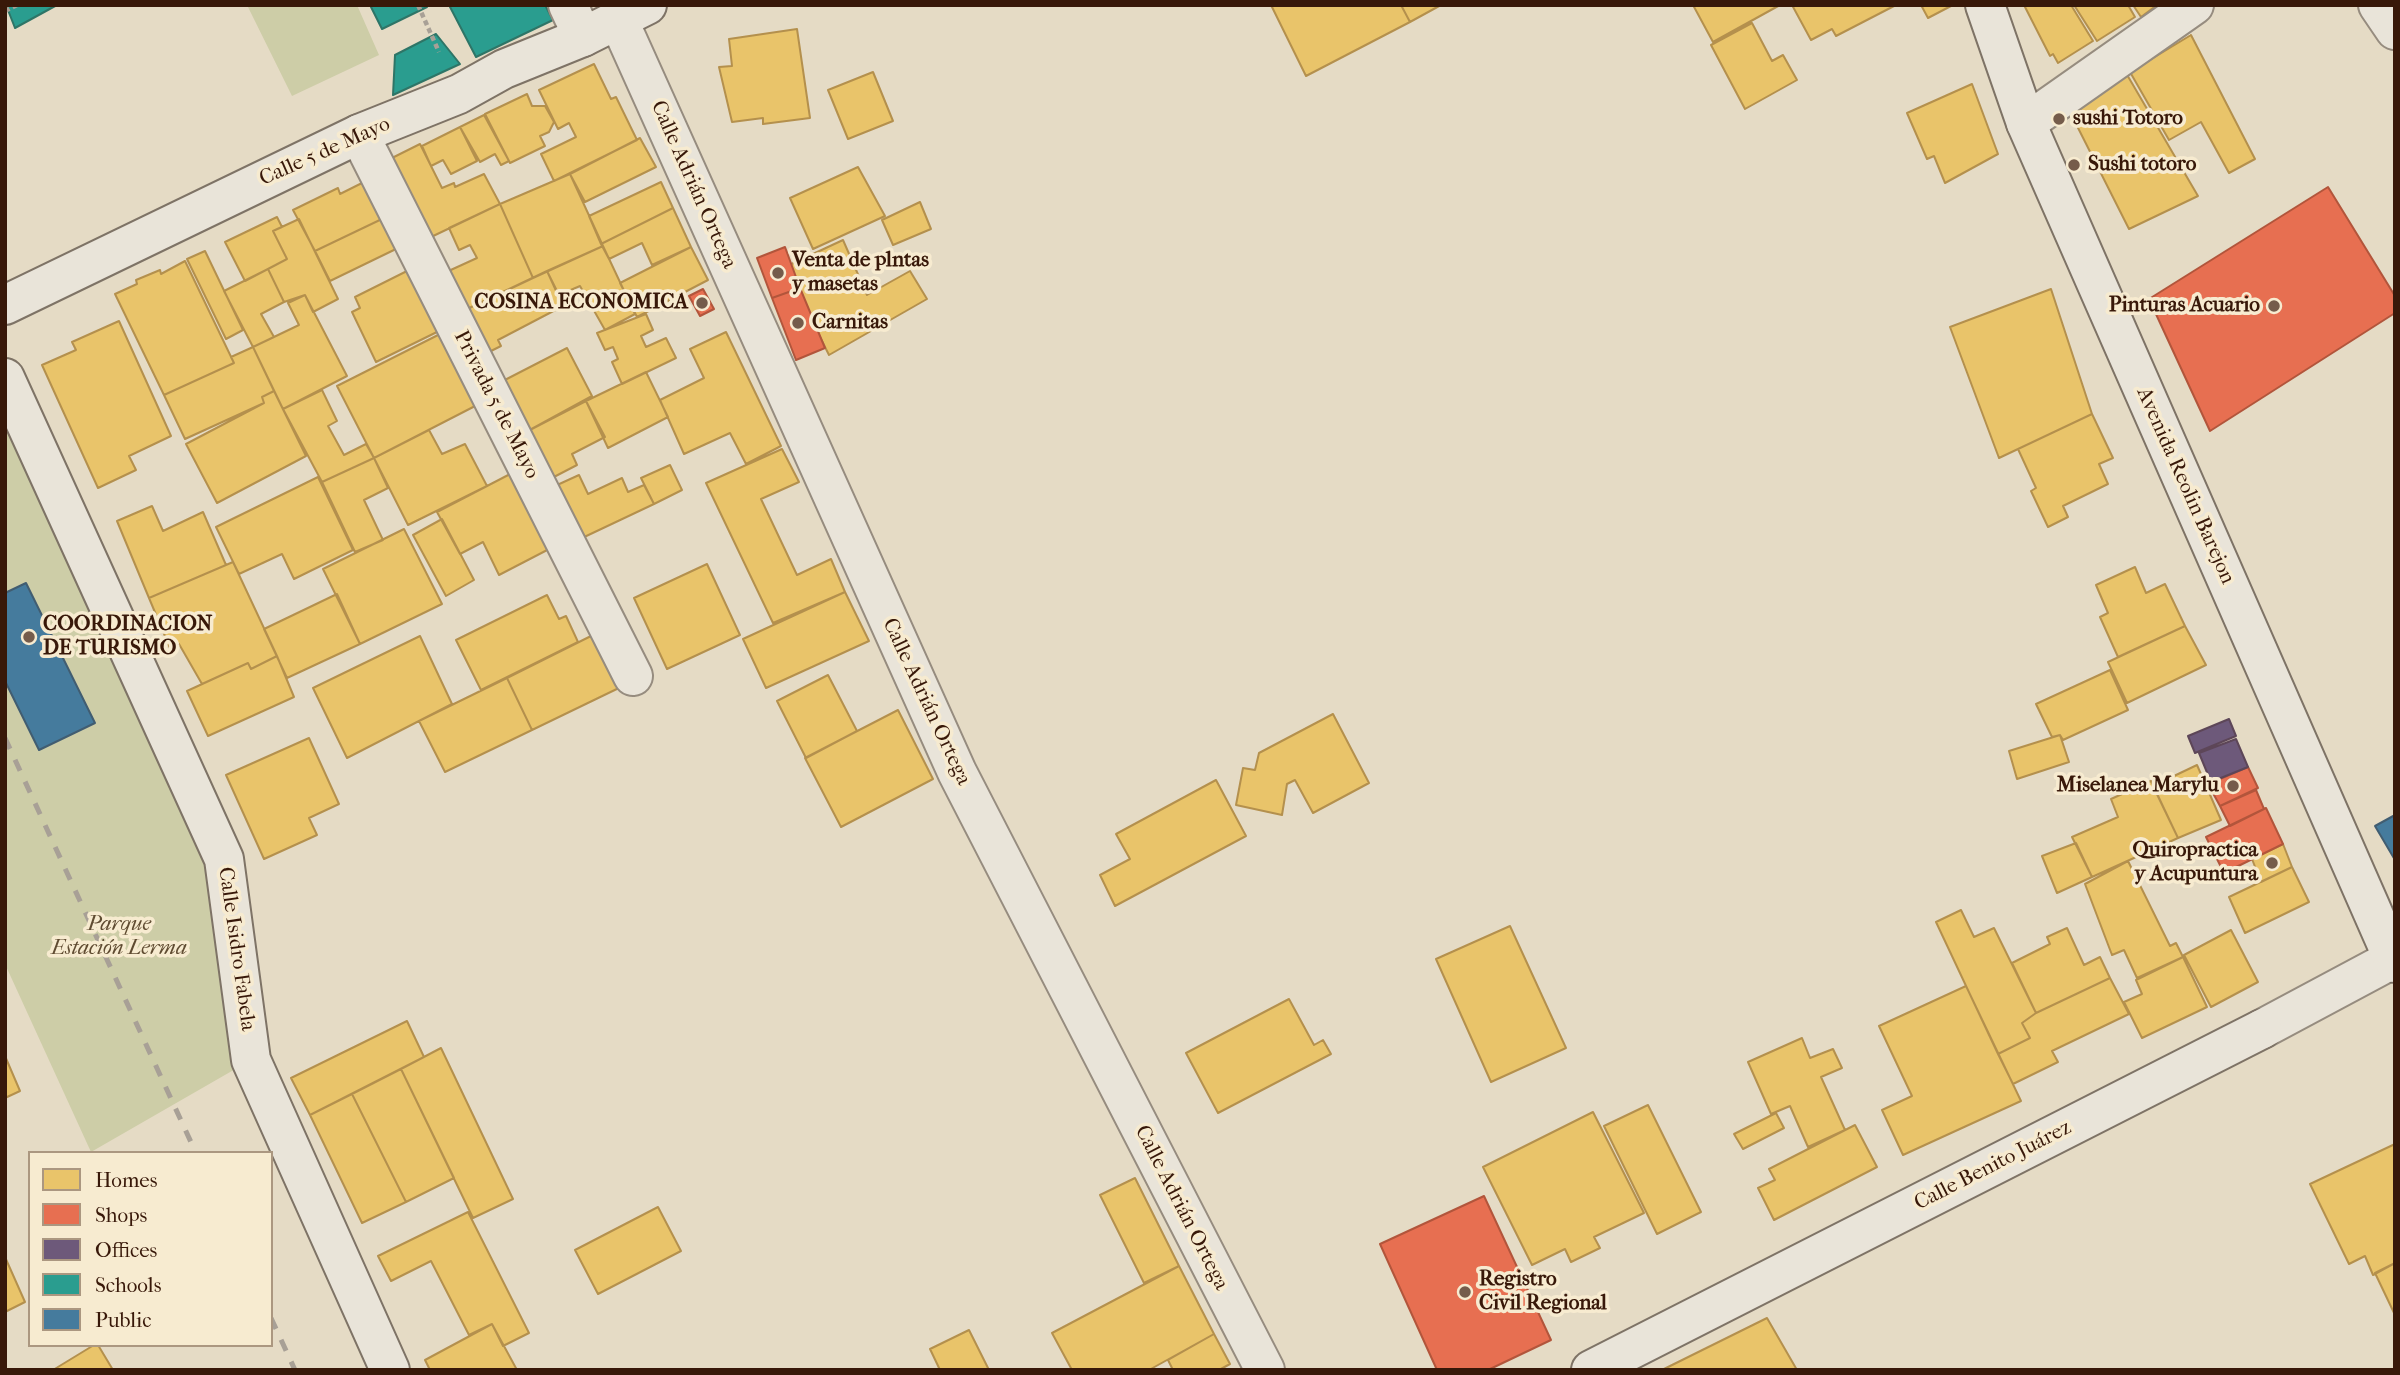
<!DOCTYPE html>
<meta charset="utf-8">
<style>
body{margin:0}
#map{position:relative;width:2400px;height:1375px;overflow:hidden;background:#e5dbc5;font-family:"IM FELL French Canon",serif}
canvas{display:block}
.frame{position:absolute;inset:0;border:7px solid #381809;pointer-events:none}
.legend{position:absolute;left:28px;top:1151px;width:245px;height:196px;box-sizing:border-box;background:#f7ebd0;border:2px solid #ab9780;margin:0;padding:9px 12px;list-style:none;font-size:21px;color:#381809}
.legend li{display:flex;align-items:center;gap:14px;height:35px}
.legend b{width:35px;border:2px solid #ab9780}
</style>
<div id="map">
<canvas width="2400" height="1375"></canvas>
<div class="frame"></div>
<ul class="legend">
<li><b style="height:19px;background:#e9c46a"></b>Homes</li>
<li><b style="height:19px;background:#e76f51"></b>Shops</li>
<li><b style="height:19px;background:#6d597a"></b>Offices</li>
<li><b style="height:19px;background:#2a9d8f"></b>Schools</li>
<li><b style="height:19px;background:#457b9d"></b>Public</li>
</ul>
</div>
<script>
const g = document.querySelector('canvas').getContext('2d');
g.lineJoin = 'round';
function fillPath(path, color) {
  g.fillStyle = color;
  g.fill(path, 'evenodd');
}
function toPath(rows) {
  const path = new Path2D();
  for (const r of rows) {
    path.moveTo(r[0], r[1]);
    for (let i = 2; i < r.length; i += 2) path.lineTo(r[i], r[i + 1]);
  }
  return path;
}
function strokePath(path, color, width, dash) {
  g.strokeStyle = color;
  g.lineWidth = width;
  g.lineCap = dash ? 'butt' : 'round';
  g.setLineDash(dash || []);
  g.stroke(path);
}
function label(font, color, halo, rows, align = 'center') {
  g.font = font + ' "IM FELL French Canon",serif';
  g.lineWidth = 7;
  g.setLineDash([]);
  g.textBaseline = 'middle';
  g.strokeStyle = halo;
  g.fillStyle = color;
  for (const [text, x, y, turn = 0] of rows) {
    g.save();
    g.translate(x, y);
    g.rotate((+turn || 0) * Math.PI / 180);
    g.textAlign = isNaN(turn) ? turn : align;
    if (halo) g.strokeText(text, 0, 0);
    g.fillText(text, 0, 0);
    g.restore();
  }
}
const green = toPath([
 [247,5,357,5,379,55,292,96],
 [5,378,224,859,251,1060,91,1152,5,964]
]);
const homes = toPath([
 [1271,5,1401,5,1410,22,1306,76,1271,5],
 [1401,5,1441,5,1410,22,1401,5],
 [1693,5,1780,5,1713,42,1693,5],
 [1792,5,1896,5,1836,36,1832,29,1811,40,1792,5],
 [1921,5,1951,5,1951,6,1928,18,1921,5],
 [2024,5,2071,5,2093,41,2058,63,2053,54,2050,56,2024,5],
 [2074,5,2128,5,2135,17,2097,41,2074,5],
 [2133,5,2157,5,2141,17,2133,5],
 [1752,23,1772,61,1783,55,1797,80,1745,109,1711,45,1752,23],
 [797,29,810,118,763,124,763,118,732,122,719,67,732,66,729,39,797,29],
 [2191,35,2255,159,2229,173,2201,122,2169,140,2130,72,2191,35],
 [594,64,611,99,616,97,637,140,554,181,541,154,576,137,569,123,558,129,539,90,594,64],
 [873,72,893,121,848,139,828,90,873,72],
 [2126,73,2198,196,2129,229,2068,108,2126,73],
 [1972,84,1998,154,1945,183,1934,156,1927,159,1907,113,1972,84],
 [527,94,532,106,545,106,554,122,549,132,540,136,545,146,510,163,485,114,527,94],
 [484,115,509,161,501,165,495,154,480,162,460,127,484,115],
 [460,127,477,161,451,174,443,160,431,166,422,146,460,127],
 [640,138,656,167,585,202,570,174,640,138],
 [420,144,442,188,454,183,455,187,484,174,500,204,429,238,390,159,420,144],
 [858,167,885,216,813,249,790,198,858,167],
 [570,174,603,246,533,278,500,204,570,174],
 [366,181,384,218,315,251,293,210,338,188,340,194,366,181],
 [661,182,673,208,601,244,589,216,661,182],
 [920,202,931,229,893,245,882,220,920,202],
 [500,204,533,278,461,312,442,274,477,258,470,245,459,250,449,228,500,204],
 [673,208,691,247,652,265,642,243,609,259,601,244,673,208],
 [277,217,282,227,273,231,287,259,245,281,225,242,277,217],
 [384,218,398,248,330,281,315,251,384,218],
 [299,219,338,299,313,312,305,295,284,302,268,269,287,259,273,231,299,219],
 [843,240,867,295,910,271,927,299,829,355,785,267,843,240],
 [603,246,635,314,605,330,580,286,559,295,547,271,603,246],
 [691,247,708,280,637,317,620,283,691,247],
 [205,251,243,330,226,339,187,259,205,251],
 [185,261,234,363,164,395,115,294,137,284,136,280,160,270,161,274,185,261],
 [268,269,284,302,261,314,274,337,253,347,224,291,268,269],
 [411,269,441,330,376,362,352,312,360,308,355,297,411,269],
 [547,271,563,306,498,340,501,346,487,353,465,310,547,271],
 [2051,289,2092,414,1999,458,1950,327,2051,289],
 [305,295,347,376,283,409,253,347,299,325,288,303,305,295],
 [646,314,653,330,641,336,646,347,666,338,676,358,622,384,612,362,618,359,613,347,605,350,597,333,646,314],
 [119,321,171,436,129,456,136,470,98,488,42,365,76,350,72,342,119,321],
 [444,332,479,404,374,458,337,386,444,332],
 [726,332,781,446,746,464,730,433,684,454,660,400,704,378,690,349,726,332],
 [253,347,274,391,262,397,264,403,185,439,164,395,234,363,231,357,253,347],
 [567,348,592,396,526,432,499,383,567,348],
 [646,372,668,417,608,448,586,401,646,372],
 [322,390,337,421,328,426,344,455,366,444,374,458,322,482,283,409,322,390],
 [274,391,306,456,217,503,186,444,264,403,262,397,274,391],
 [586,401,605,437,572,454,577,465,550,479,526,432,586,401],
 [2092,414,2113,458,2099,464,2108,484,2063,506,2068,517,2048,527,2031,491,2036,488,2018,449,2092,414],
 [429,430,442,454,465,444,487,486,408,525,374,458,429,430],
 [782,449,799,482,761,499,797,575,831,559,845,592,773,623,706,483,782,449],
 [374,458,388,488,364,500,383,540,355,552,322,482,374,458],
 [670,465,682,490,654,504,641,478,670,465],
 [514,472,553,547,499,575,483,542,460,554,437,512,514,472],
 [579,475,588,494,622,478,628,492,644,485,654,504,580,539,555,486,579,475],
 [318,477,353,550,294,579,282,554,239,574,216,527,318,477],
 [152,506,163,531,203,512,226,565,149,598,117,521,152,506],
 [442,519,474,580,446,596,413,535,442,519],
 [404,529,442,604,360,644,323,569,404,529],
 [233,562,277,656,251,669,248,663,202,684,179,644,170,648,149,598,233,562],
 [707,564,740,635,667,669,634,598,707,564],
 [2135,567,2146,593,2165,584,2185,626,2118,657,2100,617,2108,613,2096,585,2135,567],
 [845,592,869,641,766,688,743,639,845,592],
 [337,594,360,644,287,678,264,629,337,594],
 [547,595,559,619,566,616,578,642,481,690,456,640,547,595],
 [2185,626,2206,665,2127,703,2108,662,2185,626],
 [597,633,623,686,532,730,507,678,597,633],
 [420,636,452,704,347,758,313,688,420,636],
 [277,656,294,697,208,736,187,691,248,663,251,669,277,656],
 [2110,670,2128,710,2063,740,2060,735,2052,737,2036,704,2110,670],
 [828,675,857,731,806,758,777,701,828,675],
 [507,678,532,730,445,772,419,721,507,678],
 [898,710,933,779,841,827,805,758,898,710],
 [1333,714,1369,783,1313,813,1295,780,1287,784,1282,815,1236,805,1243,768,1255,770,1259,753,1333,714],
 [2060,735,2069,762,2017,779,2009,751,2060,735],
 [309,738,339,804,309,818,317,835,264,859,226,775,309,738],
 [2197,765,2221,820,2178,838,2153,786,2197,765],
 [1216,780,1246,836,1115,906,1100,875,1130,859,1116,834,1216,780],
 [2151,781,2178,838,2092,877,2072,837,2118,817,2111,799,2151,781],
 [2076,843,2092,877,2057,893,2042,856,2076,843],
 [2283,844,2292,867,2261,882,2252,859,2283,844],
 [2128,861,2170,946,2176,943,2183,957,2137,978,2124,950,2112,955,2085,884,2128,861],
 [2292,867,2309,902,2245,933,2229,897,2292,867],
 [1961,910,1974,937,1994,928,2036,1013,2022,1023,2030,1038,1998,1054,1936,922,1961,910],
 [1510,926,1566,1048,1491,1082,1436,959,1510,926],
 [2067,928,2084,965,2100,957,2110,978,2036,1013,2012,963,2050,944,2047,937,2067,928],
 [2231,930,2258,982,2211,1007,2184,955,2231,930],
 [2183,957,2207,1007,2142,1038,2124,1002,2142,994,2136,980,2183,957],
 [2110,978,2129,1014,2052,1051,2058,1062,2013,1084,1998,1054,2030,1038,2022,1023,2036,1013,2110,978],
 [1966,986,2021,1101,1903,1155,1882,1110,1912,1096,1879,1026,1966,986],
 [1289,999,1314,1045,1323,1040,1331,1054,1218,1113,1186,1053,1289,999],
 [407,1021,424,1057,310,1115,291,1078,407,1021],
 [1802,1038,1810,1058,1833,1049,1842,1068,1821,1077,1845,1130,1808,1147,1790,1106,1771,1114,1748,1062,1802,1038],
 [441,1048,513,1199,473,1218,401,1069,441,1048],
 [5,1056,20,1091,5,1098,5,1056],
 [401,1069,454,1178,406,1202,352,1094,401,1069],
 [352,1094,406,1202,362,1223,310,1115,352,1094],
 [1648,1105,1701,1212,1657,1234,1604,1126,1648,1105],
 [1593,1112,1644,1213,1594,1237,1600,1248,1571,1262,1565,1249,1532,1265,1483,1167,1593,1112],
 [1776,1113,1784,1128,1743,1149,1734,1134,1776,1113],
 [1855,1125,1877,1167,1774,1220,1758,1188,1775,1180,1769,1169,1855,1125],
 [2395,1144,2395,1263,2373,1275,2365,1256,2349,1264,2310,1184,2395,1144],
 [1135,1178,1179,1266,1144,1283,1100,1195,1135,1178],
 [658,1207,681,1251,598,1294,575,1250,658,1207],
 [468,1212,529,1333,503,1346,492,1324,469,1335,431,1261,391,1281,378,1256,468,1212],
 [5,1257,25,1302,5,1312,5,1257],
 [2395,1263,2395,1315,2375,1273,2395,1263],
 [1179,1266,1214,1334,1149,1370,1072,1370,1052,1333,1179,1266],
 [1767,1318,1797,1370,1664,1369,1767,1318],
 [492,1324,517,1370,430,1370,425,1360,492,1324],
 [969,1330,989,1370,940,1370,930,1349,969,1330],
 [1214,1334,1230,1364,1219,1370,1173,1370,1168,1360,1214,1334],
 [94,1345,98,1345,113,1370,53,1370,94,1345]
]);
const shops = toPath([
 [2328,187,2395,296,2395,313,2210,431,2149,299,2328,187],
 [785,247,800,288,772,298,757,258,785,247],
 [800,288,825,348,796,360,772,298,800,288],
 [703,289,714,309,700,316,689,296,703,289],
 [2248,767,2258,788,2220,806,2208,784,2248,767],
 [2256,790,2264,809,2230,826,2220,806,2256,790],
 [2266,808,2283,844,2224,873,2206,837,2266,808],
 [1484,1196,1551,1340,1488,1370,1437,1370,1380,1244,1484,1196]
]);
const offices = toPath([
 [2229,719,2236,736,2195,753,2188,736,2229,719],
 [2236,739,2248,767,2211,782,2199,753,2236,739]
]);
const schools = toPath([
 [6,5,57,5,15,28,6,5],
 [370,5,426,5,427,7,382,29,370,5],
 [449,5,545,5,553,20,476,57,449,5],
 [436,34,460,64,393,95,395,55,436,34]
]);
const public = toPath([
 [26,583,95,723,39,750,5,681,5,593,26,583],
 [2395,815,2395,860,2375,826,2395,815]
]);
const path = toPath([
 [418,5,439,52],
 [5,11,17,5]
]);
const minor = toPath([
 [568,5,583,37],
 [2378,5,2395,30],
 [618,19,957,772,1265,1370],
 [2026,123,2194,5],
 [359,134,633,676],
 [2262,1029,2393,959]
]);
const secondary = toPath([
 [1985,5,2026,123,2395,963],
 [5,305,359,134,459,94,504,69,583,37,647,5],
 [5,378,224,859,251,1060,390,1370],
 [1591,1370,2262,1029]
]);
const rail = toPath([
 [5,738,196,1153],
 [271,1318,295,1370]
]);
const markers = [
 [2059,119,7,"#755c4b"],
 [2074,165,7,"#755c4b"],
 [778,273,7,"#755c4b"],
 [702,303,7,"#755c4b"],
 [2274,306,7,"#755c4b"],
 [798,323,7,"#755c4b"],
 [29,637,7,"#755c4b"],
 [2233,786,7,"#755c4b"],
 [2272,863,7,"#755c4b"],
 [1465,1292,7,"#755c4b"]
];
const poiNames = [
 ["sushi Totoro",2073,119],
 ["Sushi totoro",2088,165],
 ["Venta de plntas",792,261],
 ["y masetas",792,285],
 ["COSINA ECONOMICA",688,303,"right"],
 ["Pinturas Acuario",2260,306,"right"],
 ["Carnitas",812,323],
 ["COORDINACION",43,625],
 ["DE TURISMO",43,649],
 ["Miselanea Marylu",2219,786,"right"],
 ["Quiropractica",2258,851,"right"],
 ["y Acupuntura",2258,875,"right"],
 ["Registro",1479,1280],
 ["Civil Regional",1479,1304]
];
const streetNames = [
 ["Calle 5 de Mayo",325,152,-24],
 ["Calle Adrián Ortega",693,185,66],
 ["Privada 5 de Mayo",496,405,63],
 ["Avenida Reolin Barejon",2185,486,66],
 ["Calle Adrián Ortega",926,702,65],
 ["Calle Isidro Fabela",236,949,82],
 ["Calle Benito Juárez",1993,1166,-27],
 ["Calle Adrián Ortega",1181,1208,63]
];
const parkNames = [
 ["Parque",119,925],
 ["Estación Lerma",119,949]
];
fillPath(green, '#cdcda7');
fillPath(homes, '#e9c46a');
strokePath(homes, '#b4904d', 2);
fillPath(shops, '#e76f51');
strokePath(shops, '#b2553b', 2);
fillPath(offices, '#6d597a');
strokePath(offices, '#5d4658', 2);
fillPath(schools, '#2a9d8f');
strokePath(schools, '#2e7567', 2);
fillPath(public, '#457b9d');
strokePath(public, '#415d71', 2);
strokePath(minor, '#968c7f', 42);
strokePath(secondary, '#7e7366', 42);
strokePath(path, '#a8a096', 4.5, [5, 3.5]);
strokePath(minor, '#e9e4d9', 38);
strokePath(secondary, '#e9e4d9', 38);
strokePath(rail, '#a8a096', 5, [12, 12]);
for (const [x, y, r, color] of markers) {
  const dot = new Path2D();
  dot.arc(x, y, r, 0, 2 * Math.PI);
  g.fillStyle = color;
  g.fill(dot);
  strokePath(dot, '#f7ebd0', 2.5);
}
label('bold 21px', '#381809', '#f7ebd0', poiNames, 'left');
label('21px', '#381809', '#f7ebd0', streetNames);
label('italic 21px', '#5f4b31', '#f7ebd0', parkNames);
</script>
